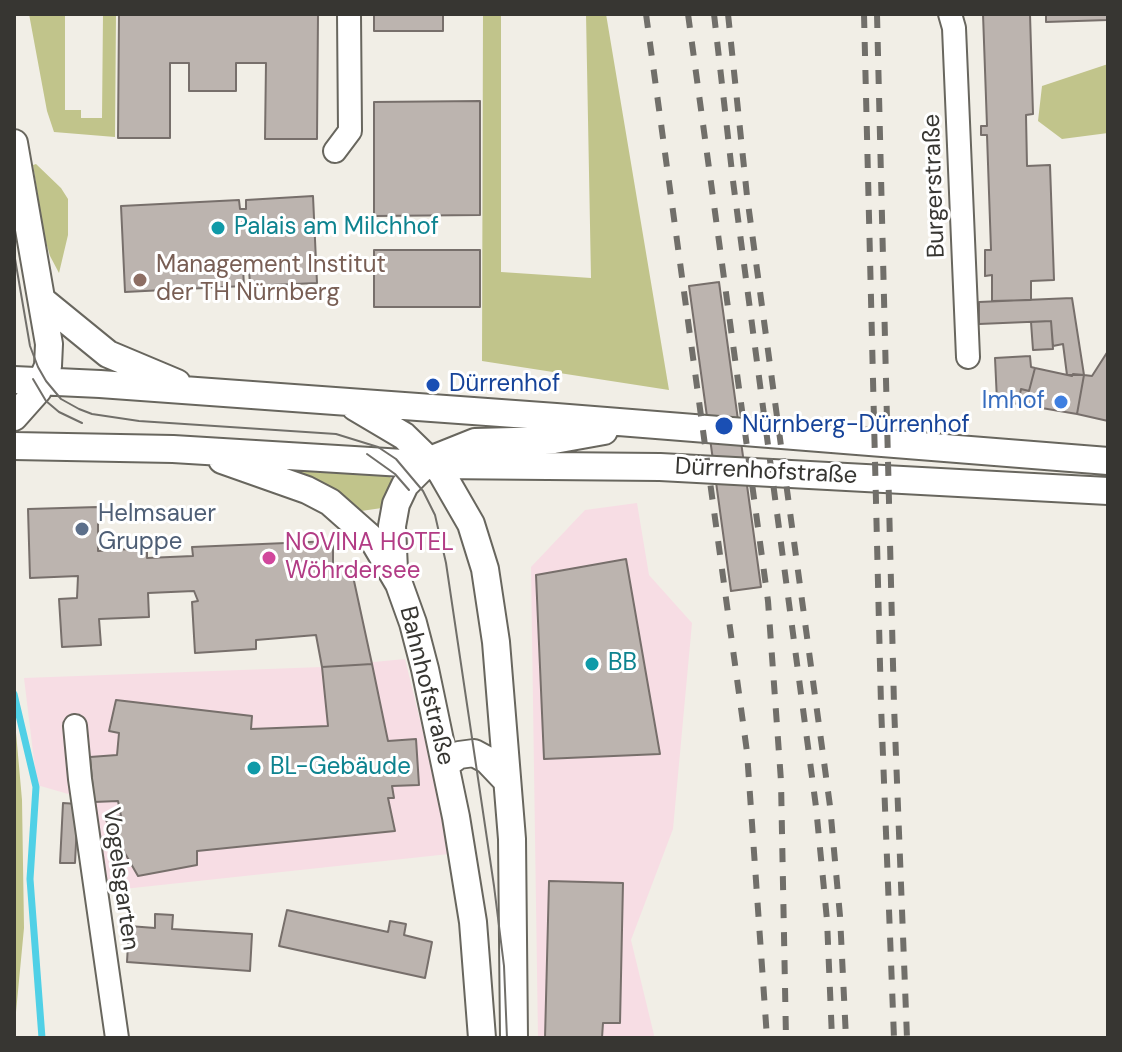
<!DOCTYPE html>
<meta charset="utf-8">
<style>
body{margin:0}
#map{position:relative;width:1122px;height:1052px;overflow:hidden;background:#f1eee6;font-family:"DM Sans",sans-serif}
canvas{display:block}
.frame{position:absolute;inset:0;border:16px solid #373632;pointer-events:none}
</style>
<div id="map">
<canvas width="1122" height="1052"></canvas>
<div class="frame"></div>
</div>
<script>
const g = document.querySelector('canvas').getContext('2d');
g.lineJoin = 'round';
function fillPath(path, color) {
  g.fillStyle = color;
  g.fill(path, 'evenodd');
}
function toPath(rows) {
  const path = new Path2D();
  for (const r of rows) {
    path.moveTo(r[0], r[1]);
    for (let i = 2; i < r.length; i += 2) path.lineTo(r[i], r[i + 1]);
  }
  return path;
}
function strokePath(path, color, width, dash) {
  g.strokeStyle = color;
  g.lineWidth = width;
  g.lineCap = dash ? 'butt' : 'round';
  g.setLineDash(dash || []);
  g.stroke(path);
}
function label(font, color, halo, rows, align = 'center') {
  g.font = font + ' "DM Sans",sans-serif';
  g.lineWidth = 6;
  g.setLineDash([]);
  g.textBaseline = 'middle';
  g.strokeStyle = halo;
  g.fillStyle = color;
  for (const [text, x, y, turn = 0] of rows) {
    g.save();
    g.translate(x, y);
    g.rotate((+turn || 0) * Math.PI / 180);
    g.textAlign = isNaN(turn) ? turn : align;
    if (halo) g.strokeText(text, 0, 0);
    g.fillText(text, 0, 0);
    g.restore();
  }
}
const education = toPath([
 [637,503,649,575,692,623,673,829,631,940,654,1035,653,1038,538,1038,531,567,585,510],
 [405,659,438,793,449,854,105,891,82,798,37,785,24,678,322,667]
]);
const green = toPath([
 [29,14,65,14,65,110,81,110,81,118,102,118,103,14,116,14,115,137,54,132,47,111],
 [483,14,501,14,501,272,591,278,586,14,606,14,669,390,482,361],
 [1108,64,1108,133,1062,139,1038,121,1042,86],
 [36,164,61,188,68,199,68,235,59,273,50,256,44,235,33,165],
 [293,471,389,476,393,480,382,508,361,511,339,494,293,475],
 [14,710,22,800,24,928,14,1033]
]);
const stream = toPath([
 [14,694,36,787,30,879,42,1038]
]);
const building = toPath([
 [119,14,318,14,317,139,265,139,266,63,236,63,236,91,189,91,189,63,170,63,170,138,118,138,119,14],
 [374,14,443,14,443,31,374,31,374,14],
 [983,14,1030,14,1033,114,1026,115,1027,166,1050,165,1054,280,1031,281,1031,300,992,301,992,275,985,276,985,250,991,250,987,135,981,135,981,126,987,126,983,14],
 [1046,14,1108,14,1108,20,1046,22,1046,14],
 [480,101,480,215,374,216,374,102,480,101],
 [313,196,317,283,250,286,249,268,243,268,244,286,125,292,121,206,239,200,240,209,246,209,246,200,313,196],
 [374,250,480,250,480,307,374,307,374,250],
 [719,282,761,587,731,591,689,286,719,282],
 [1072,298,1084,375,1067,375,1063,344,1053,346,1051,321,979,324,979,302,1072,298],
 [1051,321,1053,349,1033,350,1031,322,1051,321],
 [1108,351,1108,421,1077,414,1084,375,1092,376,1108,351],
 [1030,356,1031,367,1035,368,1029,391,1021,389,1018,404,997,401,995,358,1030,356],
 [1035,368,1072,376,1073,374,1084,375,1077,414,1018,404,1021,389,1029,391,1035,368],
 [98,507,98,551,147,548,147,558,193,556,192,547,333,541,333,571,351,567,372,664,322,667,316,635,256,640,256,649,195,653,192,602,198,601,194,591,148,593,149,617,99,619,101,645,62,647,59,599,77,598,78,576,30,578,28,509,98,507],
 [626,559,660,754,544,759,536,575,626,559],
 [372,664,388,741,416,739,419,785,392,786,394,798,388,798,395,831,197,851,197,865,138,876,103,815,121,816,118,801,94,802,90,757,117,755,119,733,109,731,116,700,252,716,251,729,328,726,322,667,372,664],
 [63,803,78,804,75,863,60,863,63,803],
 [549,881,623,883,620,1023,603,1023,602,1038,545,1038,549,881],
 [287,910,388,932,390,921,406,924,404,935,432,942,425,978,279,946,287,910],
 [155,914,173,915,172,929,252,934,250,971,127,962,129,926,155,928,155,914]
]);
const minor = toPath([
 [950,14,954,28,968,357],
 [335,151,350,131,349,14],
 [75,726,80,779,117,1038]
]);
const major = toPath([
 [14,143,49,344,48,366,38,390,14,417],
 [43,301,108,354,177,383],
 [14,380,100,384,556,417,1108,461],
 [355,407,404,436,441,472,471,524,485,569,496,642,512,839,514,1038],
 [14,446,173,449,436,465,660,467,1108,491],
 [222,460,307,490,330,502,373,540,399,584,413,623,425,669,456,817,473,922,482,1038],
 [394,570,392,526,396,504,405,485,430,460,475,442,554,440,604,431],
 [446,764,459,755,474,753,487,760,507,781]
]);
const tram = toPath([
 [14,253,30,346,38,367,46,381,61,399,79,409,92,414,139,421,336,434,378,447,396,459,423,491,435,515,446,563,494,886,504,966,507,1038],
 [33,379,46,401,59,412,82,423],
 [367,454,395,474,409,490]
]);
const rail = toPath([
 [646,14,747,752,767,1038],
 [688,14,768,601,781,781,786,1038],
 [714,14,733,181,816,807,827,920,832,1038],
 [728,14,747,196,830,806,840,916,846,1038],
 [864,14,881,705,894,1038],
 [877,14,894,705,907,1038]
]);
const markers = [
 [218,228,8,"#0f9aa8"],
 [140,280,8,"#8d6e63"],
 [433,385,8,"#1a4fb4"],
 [1061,402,8,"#3f7fe0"],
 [724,426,10,"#1a4fb4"],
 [82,529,8,"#5c6f8a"],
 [269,558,8,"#d1479c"],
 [592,664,8,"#0f9aa8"],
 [254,768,8,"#0f9aa8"]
];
const streetNames = [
 ["Burgerstraße",935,186,-92],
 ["Dürrenhofstraße",766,472,3],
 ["Bahnhofstraße",426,686,76],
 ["Vogelsgarten",120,879,82]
];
const cultureNames = [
 ["Palais am Milchhof",234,228],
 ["BB",608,664],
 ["BL-Gebäude",270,768]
];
const educationNames = [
 ["Management Institut",156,266],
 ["der TH Nürnberg",156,294]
];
const transitNames = [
 ["Dürrenhof",449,385],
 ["Nürnberg-Dürrenhof",742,426]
];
const shopNames = [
 ["Imhof",1045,402]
];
const serviceNames = [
 ["Helmsauer",98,515],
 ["Gruppe",98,543]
];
const hotelNames = [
 ["NOVINA HOTEL",285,544],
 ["Wöhrdersee",285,572]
];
fillPath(education, '#f7dde4');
fillPath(green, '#c1c48b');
strokePath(stream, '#50d0e6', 7);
fillPath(building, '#bcb4af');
strokePath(building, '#776f6b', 2);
strokePath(minor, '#68665e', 26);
strokePath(major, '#68665e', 30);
strokePath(minor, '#fff', 22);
strokePath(major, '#fff', 26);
strokePath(tram, '#716f6a', 2);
strokePath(rail, '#716f6a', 6, [14, 14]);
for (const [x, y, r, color] of markers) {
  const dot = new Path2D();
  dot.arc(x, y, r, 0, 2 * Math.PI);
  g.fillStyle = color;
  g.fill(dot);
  strokePath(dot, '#fff', 3);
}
label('24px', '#373632', '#fff', streetNames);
label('24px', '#0d838f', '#fff', cultureNames, 'left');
label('24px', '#785e54', '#fff', educationNames, 'left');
label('24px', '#164399', '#fff', transitNames, 'left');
label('24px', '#366cbe', '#fff', shopNames, 'right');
label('24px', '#4e5e75', '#fff', serviceNames, 'left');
label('24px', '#b23c85', '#fff', hotelNames, 'left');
</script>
